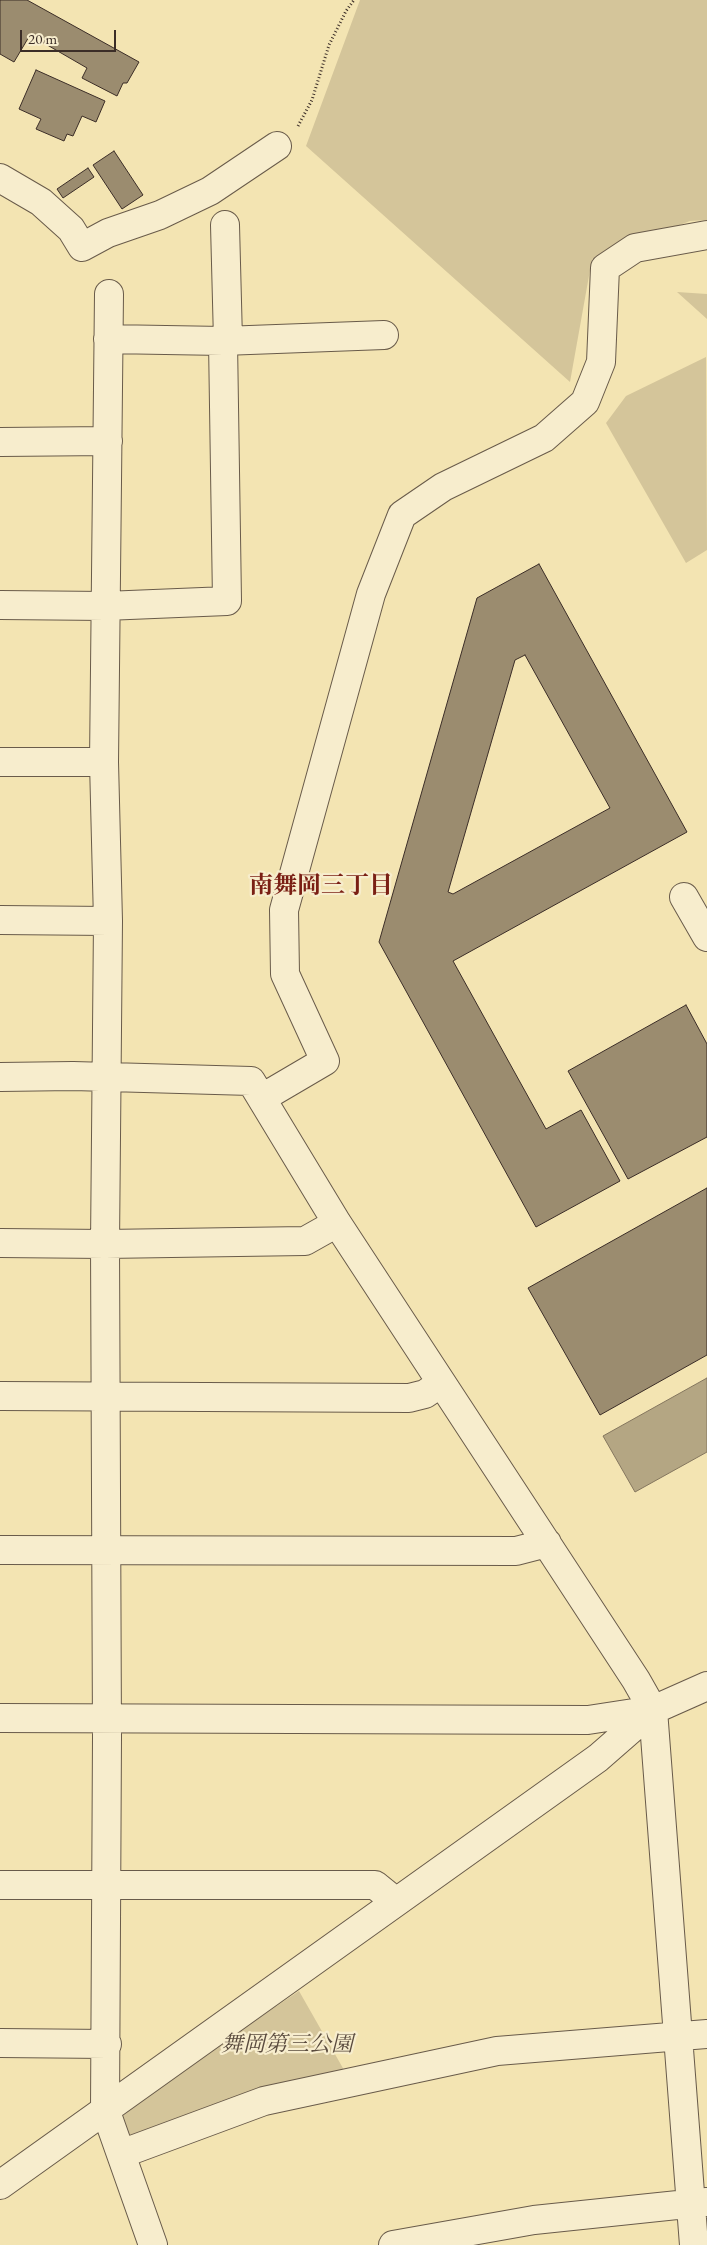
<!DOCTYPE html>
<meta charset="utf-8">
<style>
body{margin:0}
#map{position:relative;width:707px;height:2245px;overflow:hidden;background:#f3e4b2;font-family:"EB Garamond",serif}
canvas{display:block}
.scale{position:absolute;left:20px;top:30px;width:96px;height:22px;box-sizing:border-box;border:2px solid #3b2d27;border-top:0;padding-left:6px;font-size:15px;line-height:18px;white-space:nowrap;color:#3b2d27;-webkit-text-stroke:4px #f7edcd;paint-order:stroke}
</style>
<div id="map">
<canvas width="707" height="2245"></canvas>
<div class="scale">20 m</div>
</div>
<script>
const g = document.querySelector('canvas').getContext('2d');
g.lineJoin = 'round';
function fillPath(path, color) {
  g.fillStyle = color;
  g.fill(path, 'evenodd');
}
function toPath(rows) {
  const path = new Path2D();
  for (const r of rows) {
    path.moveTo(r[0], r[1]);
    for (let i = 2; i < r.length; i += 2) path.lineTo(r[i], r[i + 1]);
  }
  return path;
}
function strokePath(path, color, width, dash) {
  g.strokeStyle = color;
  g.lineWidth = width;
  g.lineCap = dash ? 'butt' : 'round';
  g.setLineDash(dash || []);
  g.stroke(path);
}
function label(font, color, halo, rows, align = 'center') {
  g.font = font + ' "EB Garamond","Noto Serif JP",serif';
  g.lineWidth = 4.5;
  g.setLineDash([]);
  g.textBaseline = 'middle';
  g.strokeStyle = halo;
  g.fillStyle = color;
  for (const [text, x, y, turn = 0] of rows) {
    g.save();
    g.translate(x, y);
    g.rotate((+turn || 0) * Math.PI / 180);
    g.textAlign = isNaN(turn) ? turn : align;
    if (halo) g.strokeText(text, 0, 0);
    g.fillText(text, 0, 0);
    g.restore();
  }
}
const green = toPath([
 [360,0,707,0,707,220,690,221,592,259,570,382,306,146],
 [677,292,707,294,707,319],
 [706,357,707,550,686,563,606,423,626,396],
 [299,1991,344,2070,126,2139,119,2112]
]);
const water = toPath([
 [707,1378,707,1452,635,1492,603,1436,707,1378]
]);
const building = toPath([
 [0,0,27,0,139,62,127,83,123,83,117,96,82,78,87,68,30,35,14,62,0,54,0,0],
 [36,70,105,101,96,122,82,116,73,136,67,134,64,141,36,129,41,119,19,109,36,70],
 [114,151,143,195,122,209,93,165,114,151],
 [88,168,94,177,63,198,57,189,88,168],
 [539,564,687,832,453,961,546,1129,581,1110,620,1181,536,1227,379,942,477,598,539,564],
 [525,655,610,808,453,894,448,892,515,660,525,655],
 [686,1005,707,1044,707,1137,628,1179,568,1071,686,1005],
 [707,1188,707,1355,600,1415,528,1288,707,1188]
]);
const path = toPath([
 [298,126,312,100,329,45,346,11,354,0]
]);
const minor = toPath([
 [0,178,41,202,71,229,82,247,108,233,160,215,210,191,277,146],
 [225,225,228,340],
 [109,294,104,762,108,921,105,1244,107,1737,105,2109,153,2245],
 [223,341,384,335],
 [0,442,108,441],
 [0,605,105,606,227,601,223,341,108,339],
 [0,762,104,762],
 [684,897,707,937],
 [0,920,108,921],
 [0,1077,73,1076,251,1081,337,1223,636,1680,653,1710,694,2245],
 [262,1098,325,1061,285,974,284,910,371,594,402,515,443,487,544,438,585,402,601,362,605,268,635,248,707,235],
 [0,1243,105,1244,305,1241,337,1223],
 [0,1396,409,1398,425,1394,441,1383],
 [0,1550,516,1551,547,1543],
 [0,1718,588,1720,653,1710],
 [0,1885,375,1885,396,1902],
 [0,2043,107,2044],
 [121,2154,264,2101,497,2051,707,2034],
 [0,2185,598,1758,653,1710,707,1686],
 [393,2245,534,2220,707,2202]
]);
const parkNames = [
 ["舞岡第三公園",287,2045]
];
const neighbourhoodNames = [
 ["南舞岡三丁目",321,886]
];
fillPath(green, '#d4c59a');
fillPath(water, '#b4a683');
strokePath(water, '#84765e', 1);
fillPath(building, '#9b8c6f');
strokePath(building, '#3b2d27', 1);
strokePath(minor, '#695b4a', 30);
strokePath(path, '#3b2d27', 3, [1, 2.5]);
strokePath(minor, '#f7edcd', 28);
label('italic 22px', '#5a4b3e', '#f7edcd', parkNames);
label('bold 24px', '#7a1f14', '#f7edcd', neighbourhoodNames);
</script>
